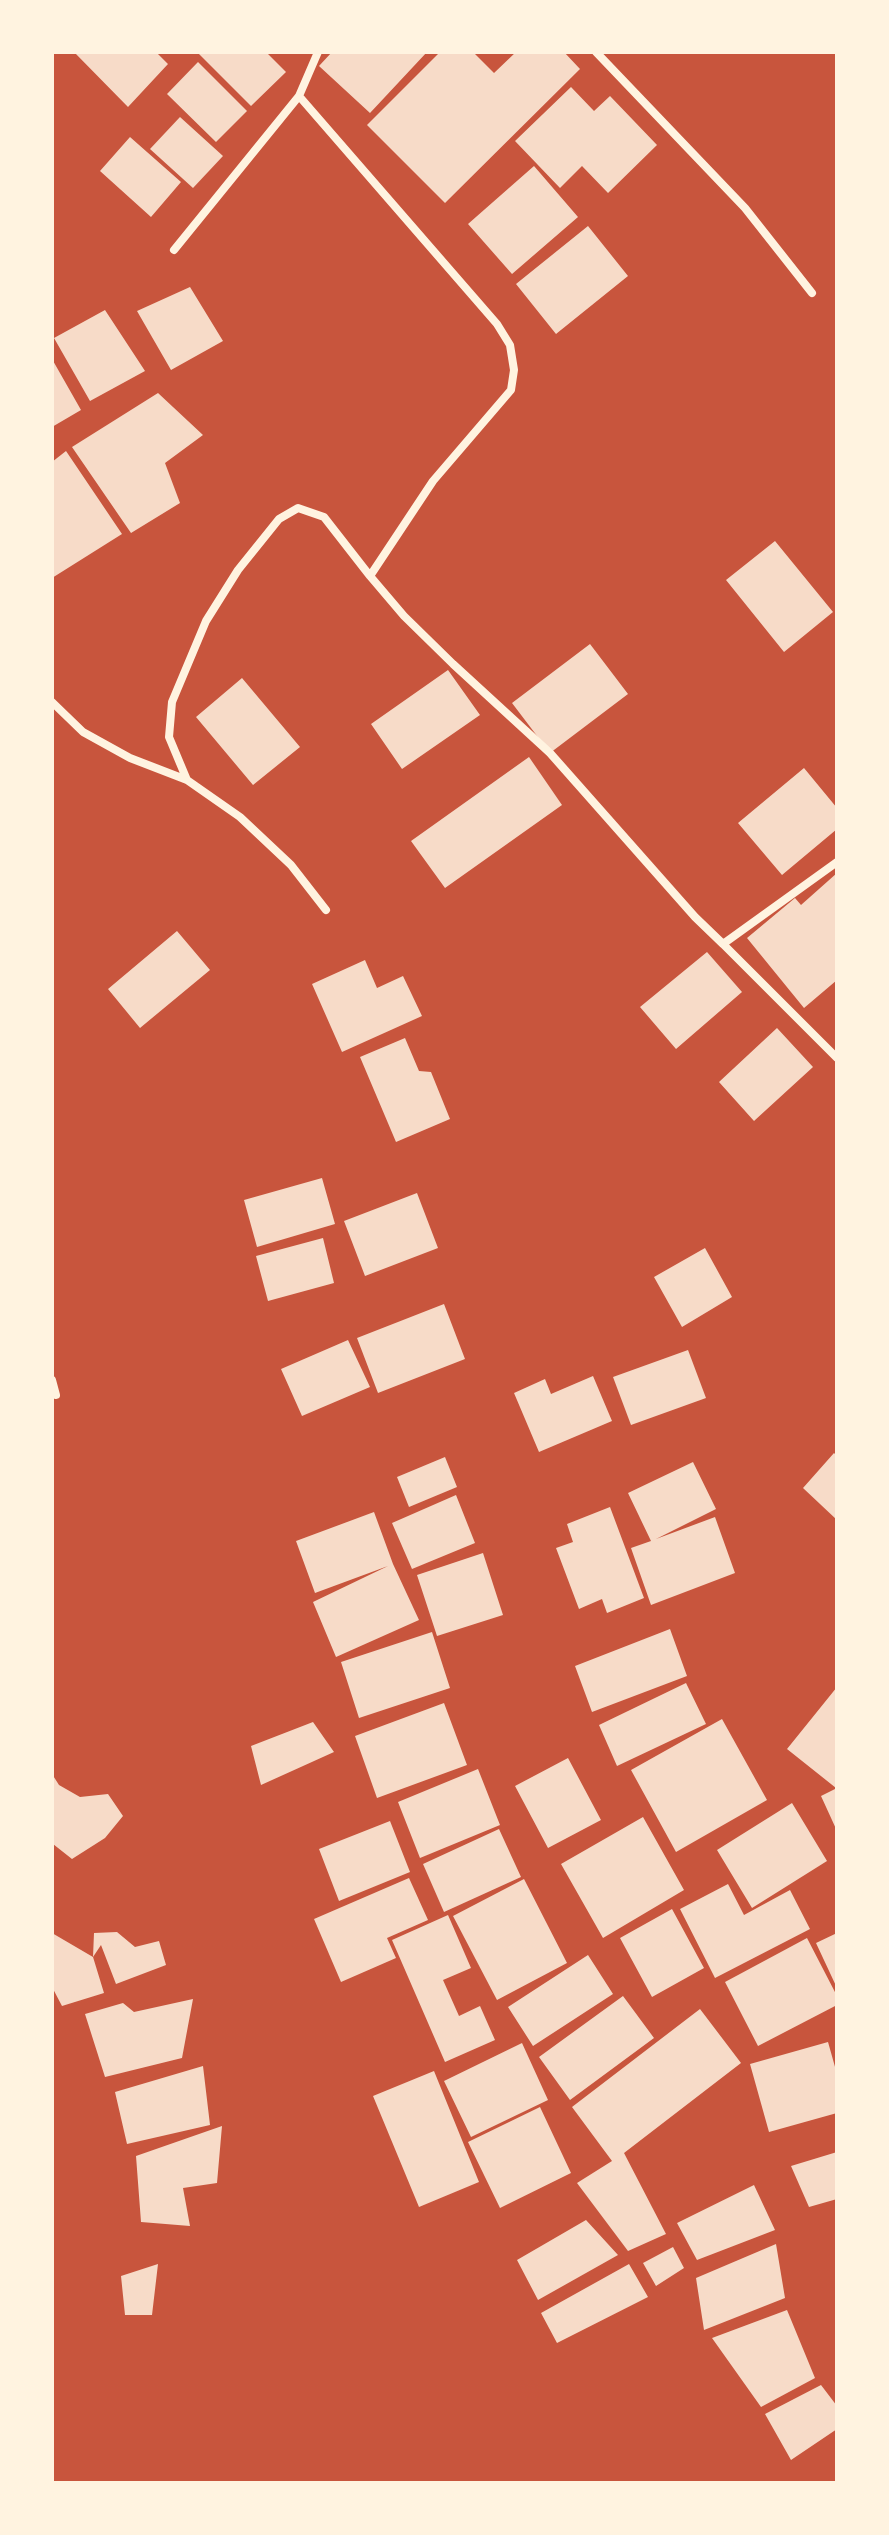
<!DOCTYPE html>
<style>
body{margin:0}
#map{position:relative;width:889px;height:2535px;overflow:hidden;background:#c8553d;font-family:"Alegreya Sans",sans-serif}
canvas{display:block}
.frame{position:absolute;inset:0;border:54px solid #fff3e0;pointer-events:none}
</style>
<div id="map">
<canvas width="889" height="2535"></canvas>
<div class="frame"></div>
</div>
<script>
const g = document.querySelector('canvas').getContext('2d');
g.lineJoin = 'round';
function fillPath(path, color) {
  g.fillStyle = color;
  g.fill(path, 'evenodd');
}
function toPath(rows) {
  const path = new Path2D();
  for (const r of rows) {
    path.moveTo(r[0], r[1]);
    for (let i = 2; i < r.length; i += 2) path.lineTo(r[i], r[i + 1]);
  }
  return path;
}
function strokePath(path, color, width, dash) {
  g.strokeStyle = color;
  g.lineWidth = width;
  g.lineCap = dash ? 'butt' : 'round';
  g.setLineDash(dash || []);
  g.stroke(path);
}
const building = toPath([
 [74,52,156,52,168,64,128,107],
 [197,52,266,52,286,72,251,106],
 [332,52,427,52,370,113,319,66],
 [440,52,473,52,494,73,516,52,564,52,580,69,445,203,367,125],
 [198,62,247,111,216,142,167,94],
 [571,87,594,111,610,96,657,145,608,193,582,166,560,188,515,141],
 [180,117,223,156,193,188,150,149],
 [130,137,181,182,151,217,100,171],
 [534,166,578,217,512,274,468,224],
 [588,226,628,276,556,334,516,284],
 [190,287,223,341,171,370,137,311],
 [105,310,145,371,90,401,54,338],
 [52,359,81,410,52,427],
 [158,393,203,435,165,463,180,503,131,533,72,447],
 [66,451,122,534,52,578,52,462],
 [775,541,833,612,784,652,726,580],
 [590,644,628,694,550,753,512,703],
 [448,670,480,715,402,769,371,724],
 [242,678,300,747,253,785,196,717],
 [529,757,562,805,445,888,411,841],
 [804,768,837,808,837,829,782,875,738,823],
 [837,873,837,980,804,1008,747,938,795,898,801,905],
 [177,931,210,970,140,1028,108,989],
 [707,952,742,992,676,1049,640,1007],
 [365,960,377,988,403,976,422,1016,342,1052,312,984],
 [777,1028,813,1067,754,1121,719,1082],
 [405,1038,419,1071,431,1072,450,1119,396,1142,360,1057],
 [322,1178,335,1224,257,1247,244,1200],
 [417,1193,438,1248,365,1276,344,1221],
 [323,1238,334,1283,268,1301,256,1256],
 [705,1248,732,1297,682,1327,654,1277],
 [444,1304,465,1359,378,1393,357,1338],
 [348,1340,370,1387,302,1416,281,1369],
 [688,1350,706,1398,631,1425,613,1377],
 [593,1376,612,1421,539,1452,514,1393,545,1379,551,1394],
 [834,1453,837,1456,837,1520,803,1488],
 [445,1457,457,1487,409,1507,397,1477],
 [693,1462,716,1509,656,1539,715,1517,735,1573,651,1605,631,1548,651,1541,628,1493],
 [456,1495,475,1543,412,1569,392,1523],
 [610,1507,644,1598,607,1613,602,1599,579,1609,556,1548,573,1542,567,1524],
 [374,1512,393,1564,419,1620,336,1657,313,1602,388,1566,315,1593,296,1541],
 [483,1553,503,1615,437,1636,417,1575],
 [670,1629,687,1676,592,1712,575,1666],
 [432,1632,450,1688,359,1718,341,1662],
 [686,1683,706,1724,617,1766,599,1725],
 [837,1687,837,1786,836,1788,787,1749],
 [444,1703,467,1765,377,1798,355,1736],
 [722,1719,767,1800,676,1852,631,1770],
 [313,1722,334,1752,261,1785,251,1746],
 [568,1758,601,1820,548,1848,515,1786],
 [478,1769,500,1825,420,1858,398,1802],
 [52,1774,59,1785,80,1797,108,1794,123,1816,105,1838,72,1859,53,1844,52,1838],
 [837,1788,837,1831,821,1796],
 [792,1803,827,1861,752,1908,717,1850],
 [643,1817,684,1890,603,1938,561,1864],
 [390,1821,410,1872,339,1901,319,1849],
 [499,1829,521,1877,444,1912,423,1864],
 [409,1878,428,1920,387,1938,396,1958,341,1982,314,1919],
 [524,1879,567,1963,497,2000,453,1916],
 [728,1884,744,1915,790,1890,810,1929,715,1978,680,1909],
 [672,1909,704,1968,652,1997,620,1938],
 [448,1915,471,1968,443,1980,459,2016,480,2006,495,2040,445,2062,392,1940],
 [117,1932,135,1947,159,1941,166,1965,116,1984,101,1945,93,1957,104,1993,62,2006,52,1987,52,1933,93,1957,94,1933],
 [837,1933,837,1988,816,1943],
 [807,1938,837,1996,837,2005,758,2046,725,1982],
 [588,1955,613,1994,533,2046,508,2007],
 [623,1996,654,2038,570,2100,539,2057],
 [193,1999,182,2058,105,2077,85,2014,123,2003,134,2012],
 [700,2009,741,2063,624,2153,666,2234,628,2251,577,2183,612,2161,572,2107],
 [828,2042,837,2074,837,2113,769,2132,750,2064],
 [522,2043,548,2100,471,2137,444,2081],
 [203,2066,210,2125,127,2144,115,2092],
 [434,2071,479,2182,419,2207,373,2096],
 [540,2107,571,2173,500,2208,468,2142],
 [222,2126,217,2183,183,2188,190,2226,141,2222,136,2156],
 [837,2152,837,2199,809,2207,791,2166],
 [754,2185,775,2230,697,2260,677,2223],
 [586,2220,618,2255,538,2300,517,2260],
 [776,2244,785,2298,704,2330,696,2278],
 [673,2247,684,2268,656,2286,643,2263],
 [158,2264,152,2315,125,2315,121,2276],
 [629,2264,648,2297,557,2343,541,2313],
 [787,2310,815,2378,761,2407,712,2338],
 [821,2385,837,2406,837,2429,791,2460,765,2414]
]);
const minor = toPath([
 [596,52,745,208,812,293],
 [299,96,497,324,510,345,514,370,511,390,433,481,370,576,404,616,453,664,550,753,695,917,723,944,837,862],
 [174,250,299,96,318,52],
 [52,702,83,732,130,758,187,780,240,817,291,865,326,910],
 [187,780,169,737,172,702,206,621,238,570,279,519,298,508,324,517,370,576],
 [723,944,837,1058],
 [52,1380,56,1395]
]);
fillPath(building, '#f7dbc8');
strokePath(minor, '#fff3e0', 8);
</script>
